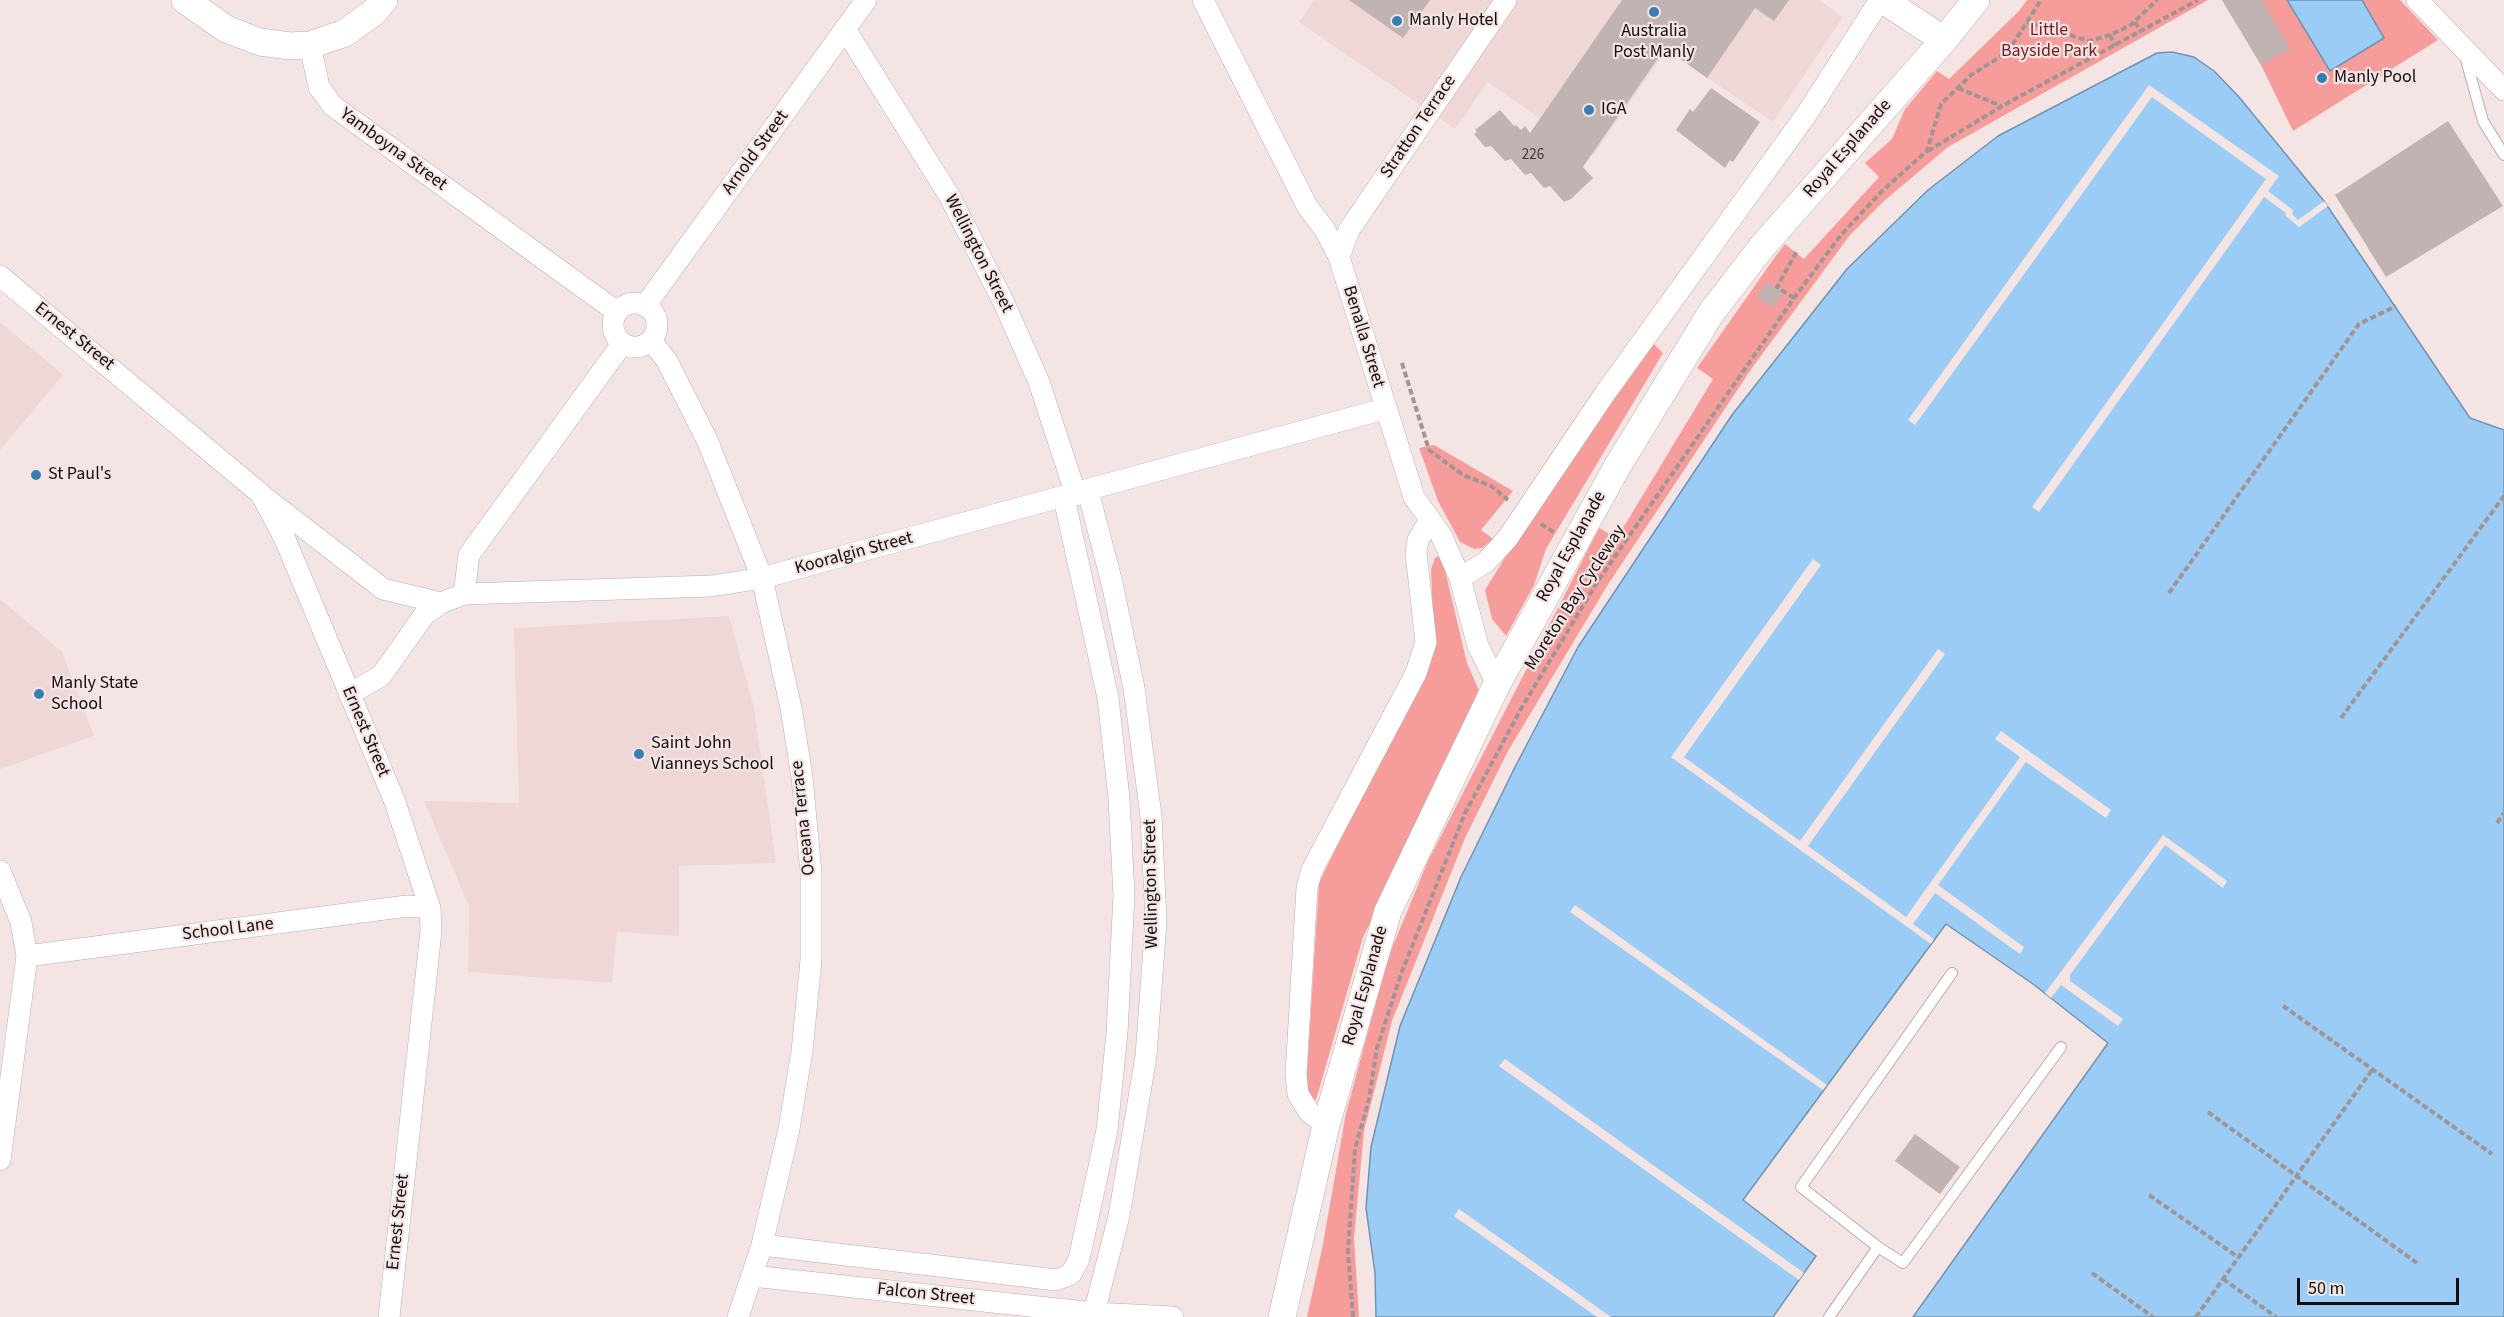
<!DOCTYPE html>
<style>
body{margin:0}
#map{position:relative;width:2504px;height:1317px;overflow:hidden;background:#f4e5e4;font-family:"Source Sans 3",sans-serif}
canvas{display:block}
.scale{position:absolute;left:2297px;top:1278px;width:162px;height:27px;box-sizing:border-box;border:3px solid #130e0e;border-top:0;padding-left:8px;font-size:18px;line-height:21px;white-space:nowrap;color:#130e0e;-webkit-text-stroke:4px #f4e5e4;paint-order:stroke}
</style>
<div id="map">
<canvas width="2504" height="1317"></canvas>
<div class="scale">50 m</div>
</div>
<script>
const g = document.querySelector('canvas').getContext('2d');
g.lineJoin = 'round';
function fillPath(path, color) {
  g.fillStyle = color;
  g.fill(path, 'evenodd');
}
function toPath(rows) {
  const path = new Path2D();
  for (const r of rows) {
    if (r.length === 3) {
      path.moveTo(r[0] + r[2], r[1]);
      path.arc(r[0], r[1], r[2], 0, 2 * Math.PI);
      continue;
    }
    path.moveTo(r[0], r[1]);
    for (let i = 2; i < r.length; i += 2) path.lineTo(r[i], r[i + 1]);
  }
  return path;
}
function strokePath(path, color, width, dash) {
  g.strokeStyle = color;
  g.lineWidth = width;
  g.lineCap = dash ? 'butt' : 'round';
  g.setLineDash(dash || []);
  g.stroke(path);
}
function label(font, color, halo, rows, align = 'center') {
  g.font = font + ' "Source Sans 3",sans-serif';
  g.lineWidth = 4.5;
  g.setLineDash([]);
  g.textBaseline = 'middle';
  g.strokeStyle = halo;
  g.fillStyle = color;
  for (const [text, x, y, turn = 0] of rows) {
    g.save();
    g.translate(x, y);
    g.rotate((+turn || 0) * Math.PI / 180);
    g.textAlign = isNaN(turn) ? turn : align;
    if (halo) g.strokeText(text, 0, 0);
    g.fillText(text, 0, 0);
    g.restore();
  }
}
const built = toPath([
 [1314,0,1819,0,1843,17,1773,122,1666,50,1593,156,1488,82,1455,129,1299,22],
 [0,322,63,375,0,450],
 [0,599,62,652,94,736,0,769],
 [729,616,754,708,776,863,679,866,679,936,617,932,612,983,468,972,469,906,424,801,519,803,514,628]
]);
const green = toPath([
 [2027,0,2208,0,1948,147,1884,201,1850,235,1752,368,1607,586,1508,751,1465,838,1392,1021,1364,1131,1354,1238,1359,1317,1307,1317,1323,1244,1346,1113,1388,958,1427,863,1599,528,1617,538,1713,379,1697,368,1775,257,1785,244,1804,259,1879,177,1865,163,1892,139,1905,109,1937,71,1949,79,2019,11],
 [2222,0,2400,0,2438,40,2293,131,2261,65],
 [1652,342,1663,353,1546,549,1534,585,1506,636,1492,619,1485,590,1552,481],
 [1434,445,1513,491,1481,530,1493,539,1482,548,1474,549,1460,542,1438,501,1419,448],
 [1439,556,1443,562,1467,663,1480,693,1417,832,1363,937,1316,1100,1310,1098,1306,1089,1319,883,1434,646,1431,569,1435,558]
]);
const water = toPath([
 [2287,0,2362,0,2384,38,2330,71,2287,0],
 [2172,52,2194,57,2214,71,2239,97,2324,201,2470,418,2504,430,2504,1317,1913,1317,2108,1043,2033,984,1946,924,1743,1200,1816,1256,1773,1317,1376,1317,1375,1273,1366,1208,1371,1147,1400,1026,1461,877,1515,767,1578,647,1732,415,1847,269,1928,190,1998,136,2157,53,2172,52]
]);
const pier = toPath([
 [2149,85,2279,176,2268,191,2293,210,2292,214,2298,220,2324,201,2328,206,2299,227,2285,215,2286,213,2264,197,2039,512,2032,507,2266,179,2152,97,1915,425,1908,420],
 [1813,559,1821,565,1684,757,1800,841,1938,649,1945,654,1808,846,1906,917,2020,757,1995,739,2001,731,2111,810,2106,818,2026,762,1938,885,2024,947,2020,954,1935,893,1913,924,1934,939,1931,944,1671,757],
 [2163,835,2227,881,2223,888,2165,845,2070,975,2070,981,2123,1019,2118,1026,2061,985,2051,998,2045,993],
 [1575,905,1827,1085,1823,1090,1570,912],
 [1505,1059,1804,1273,1799,1280,1499,1066],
 [1459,1209,1611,1317,1597,1317,1454,1216]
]);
const building = toPath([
 [1349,0,1430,0,1403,38],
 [1622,0,1789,0,1774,21,1755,8,1707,78,1665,48,1583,167,1593,178,1571,199,1564,202,1550,186,1544,188,1531,173,1525,175,1511,159,1505,161,1491,146,1485,147,1474,134,1477,132,1475,130,1500,110,1514,126,1516,125,1521,130,1525,126,1530,133],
 [2222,0,2262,0,2290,49,2261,65],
 [1711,88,1760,122,1733,162,1730,160,1725,168,1676,130,1690,109,1693,112],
 [2448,121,2503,206,2386,277,2335,195],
 [1767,282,1783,292,1773,308,1756,297],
 [1915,1134,1960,1167,1940,1194,1895,1161]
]);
const path = toPath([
 [2027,22,2089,41,2110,35,2131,25,2157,0],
 [2135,22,2141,32],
 [2110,35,2115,46],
 [1958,88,2001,106],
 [1928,151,2002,106,2198,0],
 [1794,298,1777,287,1797,251],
 [1402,363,1429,450,1463,475,1491,486,1508,500],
 [1541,524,1555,533],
 [2169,593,2359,324,2396,306],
 [2341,718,2504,496],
 [2497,823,2504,813],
 [2283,1006,2492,1154],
 [2208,1112,2417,1263],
 [2149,1195,2238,1257],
 [2092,1273,2153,1317],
 [2223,1279,2276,1317],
 [1353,1317,1348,1251,1355,1149,1369,1099,1377,1048,1401,974,1465,813,1522,707,1598,581,1794,298,1841,235,1883,190,1927,151,1941,104,1971,75,2000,57,2013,44,2041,0],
 [2196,1317,2372,1070]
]);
const service = toPath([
 [2465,56,2483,121,2504,155],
 [1878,1247,1801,1187,1952,973],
 [1829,1317,1878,1247,1903,1263,2061,1047]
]);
const minor = toPath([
 [1203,0,1307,206,1325,230,1339,257,1414,497,1441,535,1460,578,1478,646,1497,684],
 [2417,0,2504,90],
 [845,29,950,197,1004,303,1039,382,1076,495],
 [310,45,319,87,333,106,617,312],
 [1339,257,1349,230,1506,0],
 [0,276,261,494,284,537,395,802,430,908,431,931,389,1317],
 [635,325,22],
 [645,306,866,0],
 [651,340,667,361,708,442,762,578,791,708,802,777,811,873,811,960,802,1051,789,1129,762,1245,738,1317],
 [1088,491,1112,583,1134,688,1151,816,1156,921,1146,1056,1119,1216,1094,1313],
 [268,500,383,589,441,603],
 [1460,578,1486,562,1507,539,1606,392,1806,115,1880,0],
 [464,594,469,555,622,344],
 [349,694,381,676,425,614,441,603,464,594,712,586,762,578,1384,409],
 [0,871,21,922,27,956,0,1160],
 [27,956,407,906,430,908],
 [1326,1125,1309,1112,1298,1094,1296,1074,1307,887,1312,870,1416,673,1426,642,1416,553,1418,540,1430,520],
 [762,1245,1056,1280,1071,1274,1079,1259,1107,1130,1117,1033,1124,895,1119,798,1108,698,1064,498],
 [752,1276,1094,1313,1173,1317]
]);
const tertiary = toPath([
 [185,0,226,29,260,42,290,46,310,45,345,33,374,12,384,0],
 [1883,0,1944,40],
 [1282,1317,1326,1125,1388,911,1497,684,1617,467,1711,313,1761,248,1944,40,1976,0]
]);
const markers = [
 [1654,12,6,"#377eb2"],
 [1397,21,6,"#377eb2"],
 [2322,78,6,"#377eb2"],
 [1589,110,6,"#377eb2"],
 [36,475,6,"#377eb2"],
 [39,694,6,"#377eb2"],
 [639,754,6,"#377eb2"]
];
const numberNames = [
 ["226",1533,156]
];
const poiNames = [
 ["Manly Hotel",1409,21],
 ["Australia",1654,32,"center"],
 ["Post Manly",1654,53,"center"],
 ["Manly Pool",2334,78],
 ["IGA",1601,110],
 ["St Paul's",48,475],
 ["Manly State",51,684],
 ["School",51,705],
 ["Saint John",651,744],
 ["Vianneys School",651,765]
];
const parkNames = [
 ["Little",2049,31],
 ["Bayside Park",2049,52]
];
const streetNames = [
 ["Stratton Terrace",1419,127,-56],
 ["Royal Esplanade",1848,149,-49],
 ["Yamboyna Street",393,150,36],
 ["Arnold Street",756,153,-54],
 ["Wellington Street",978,254,63],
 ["Ernest Street",74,337,39],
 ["Benalla Street",1363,337,73],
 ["Royal Esplanade",1572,547,-61],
 ["Kooralgin Street",854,554,-15],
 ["Moreton Bay Cycleway",1576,598,-57],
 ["Ernest Street",365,732,67],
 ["Oceana Terrace",804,818,-96],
 ["Wellington Street",1152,884,-91],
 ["School Lane",228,930,-7],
 ["Royal Esplanade",1366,986,-74],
 ["Ernest Street",399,1222,-84],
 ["Falcon Street",926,1295,6]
];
fillPath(built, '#eed7d6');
fillPath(green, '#f69d9b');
fillPath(water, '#9bccf5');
strokePath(water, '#7293b0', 1.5);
fillPath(pier, '#f4e5e4');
fillPath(building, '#c1b3b2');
strokePath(service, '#bbadad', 12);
strokePath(minor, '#bbadad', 22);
strokePath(tertiary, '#bbadad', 28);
strokePath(path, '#a09594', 4, [6, 3]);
strokePath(service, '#fff', 10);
strokePath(minor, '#fff', 21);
strokePath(tertiary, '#fff', 27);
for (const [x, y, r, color] of markers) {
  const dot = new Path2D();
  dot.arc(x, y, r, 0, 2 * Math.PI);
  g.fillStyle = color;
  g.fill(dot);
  strokePath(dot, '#f4e5e4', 2);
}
label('15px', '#3e3737', null, numberNames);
label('18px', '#130e0e', '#f4e5e4', poiNames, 'left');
label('18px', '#781a23', '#f4e5e4', parkNames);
label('18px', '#130e0e', '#f4e5e4', streetNames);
</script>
